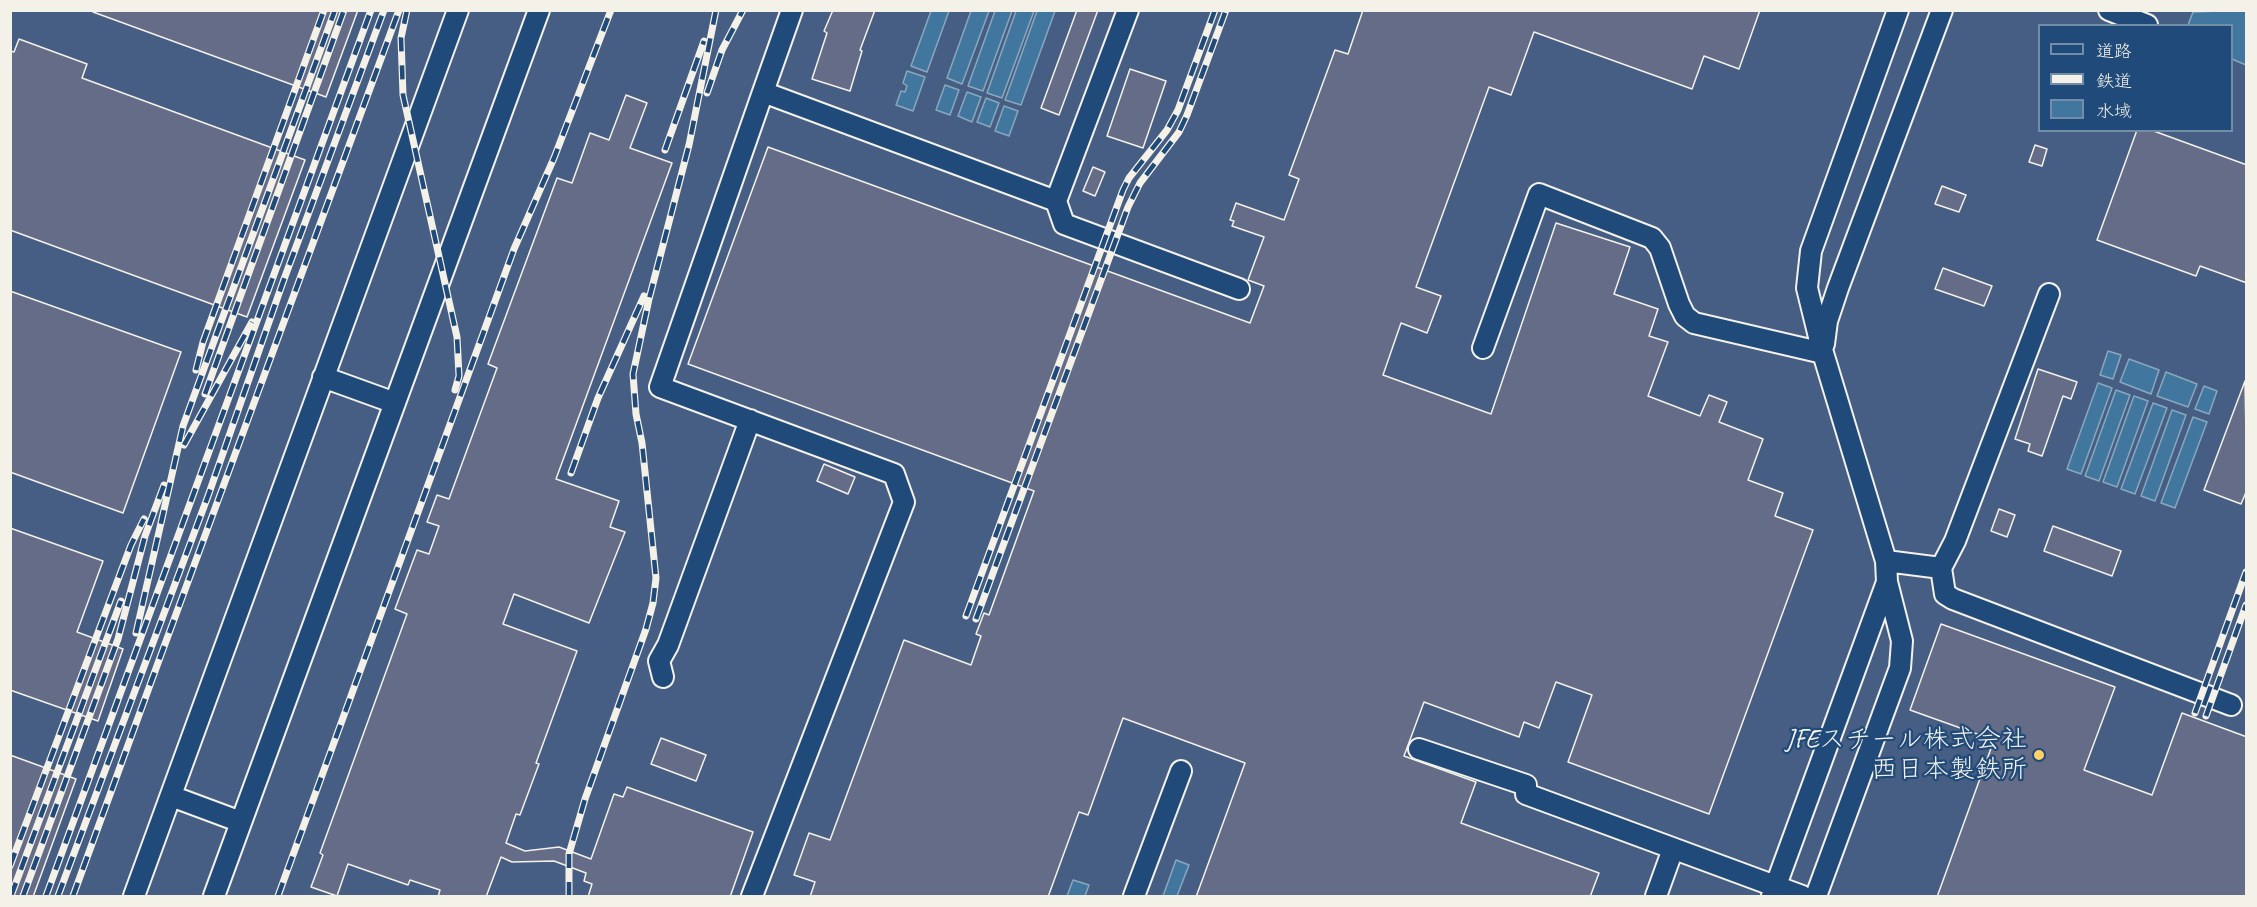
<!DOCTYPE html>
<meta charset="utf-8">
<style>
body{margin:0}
#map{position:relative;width:2257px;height:907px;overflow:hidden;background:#34547e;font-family:Caveat,"Klee One",sans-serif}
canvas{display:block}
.frame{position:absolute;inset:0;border:12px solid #f4f1e8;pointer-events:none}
.legend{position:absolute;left:2038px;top:24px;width:195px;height:108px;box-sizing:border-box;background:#1f4a7a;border:2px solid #748da6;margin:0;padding:8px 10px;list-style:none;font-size:18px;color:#f4f1e8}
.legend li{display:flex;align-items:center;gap:12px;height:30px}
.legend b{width:30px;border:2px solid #748da6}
</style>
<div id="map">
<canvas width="2257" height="907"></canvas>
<div class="frame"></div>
<ul class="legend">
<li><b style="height:8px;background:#1f4a7a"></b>道路</li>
<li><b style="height:8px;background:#f4f1e8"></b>鉄道</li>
<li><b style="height:16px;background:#41779e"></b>水域</li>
</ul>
</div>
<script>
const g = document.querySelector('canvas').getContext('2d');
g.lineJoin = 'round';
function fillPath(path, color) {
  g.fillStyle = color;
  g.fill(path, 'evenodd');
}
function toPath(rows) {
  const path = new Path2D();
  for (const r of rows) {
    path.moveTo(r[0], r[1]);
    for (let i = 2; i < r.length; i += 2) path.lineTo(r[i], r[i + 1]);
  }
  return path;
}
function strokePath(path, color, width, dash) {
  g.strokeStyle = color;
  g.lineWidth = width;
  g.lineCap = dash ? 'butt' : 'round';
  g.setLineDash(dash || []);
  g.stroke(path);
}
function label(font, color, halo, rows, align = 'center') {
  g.font = font + ' Caveat,"Klee One",sans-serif';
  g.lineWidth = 4.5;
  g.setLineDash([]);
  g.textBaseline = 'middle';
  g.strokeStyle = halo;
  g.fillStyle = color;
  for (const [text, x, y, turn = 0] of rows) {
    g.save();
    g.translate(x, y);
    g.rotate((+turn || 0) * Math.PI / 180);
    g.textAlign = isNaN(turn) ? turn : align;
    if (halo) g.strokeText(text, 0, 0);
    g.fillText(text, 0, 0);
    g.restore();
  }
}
const built = toPath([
 [11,11,2246,11,2246,896,11,896],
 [2040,26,2232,26,2232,130,2040,130]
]);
const water = toPath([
 [931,11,949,11,927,72,911,66,931,11],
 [971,11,989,11,962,84,947,78,971,11],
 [995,11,1012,11,983,91,968,86,995,11],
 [1016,11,1034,11,1002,98,987,93,1016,11],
 [1037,11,1055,11,1021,105,1005,100,1037,11],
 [2220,11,2246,11,2246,65,2232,59,2232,26,2188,25,2193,12,2220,11],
 [907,71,925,77,913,111,896,105,901,91,905,92,907,86,903,83,907,71],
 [945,85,959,90,950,115,936,110,945,85],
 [967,92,981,97,972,122,958,116,967,92],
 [986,98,999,103,990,127,977,122,986,98],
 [1004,106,1018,111,1009,136,995,131,1004,106],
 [2108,351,2121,355,2113,379,2100,375,2108,351],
 [2129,359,2159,370,2151,394,2120,382,2129,359],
 [2166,372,2197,384,2188,407,2157,396,2166,372],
 [2098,383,2112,388,2081,474,2067,469,2098,383],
 [2204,386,2217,391,2209,414,2195,409,2204,386],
 [2116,390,2130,395,2099,481,2085,476,2116,390],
 [2134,396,2148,401,2117,487,2103,482,2134,396],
 [2153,403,2167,408,2135,494,2121,489,2153,403],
 [2172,410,2186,415,2155,501,2141,496,2172,410],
 [2193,417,2207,422,2175,508,2161,503,2193,417],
 [1176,860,1189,865,1177,896,1163,896,1176,860],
 [1073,880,1089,885,1085,896,1067,896,1073,880]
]);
const building = toPath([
 [93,10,358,10,326,97,93,12,93,10],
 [833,10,875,10,860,50,862,51,850,91,812,79,827,33,824,31,833,10],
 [1077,10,1098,10,1059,115,1041,108,1077,10],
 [1363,10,1760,10,1739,69,1704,56,1692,89,1534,32,1511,95,1489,87,1416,287,1441,296,1427,333,1401,323,1383,375,1491,414,1556,223,1630,247,1614,294,1658,309,1649,336,1668,342,1648,396,1700,416,1709,395,1727,402,1719,422,1763,439,1748,480,1783,493,1775,516,1813,530,1709,814,1568,762,1592,695,1556,682,1539,728,1524,722,1519,737,1424,702,1404,756,1476,782,1461,823,1599,873,1590,897,1196,897,1245,763,1123,718,1088,815,1079,812,1048,897,810,897,815,882,794,875,809,833,830,840,904,640,971,665,981,636,976,634,984,613,989,615,1034,491,688,364,768,147,1250,323,1264,286,1248,280,1264,237,1232,226,1234,221,1230,220,1236,203,1284,220,1299,179,1289,175,1335,50,1348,54,1363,10],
 [19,39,87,64,82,78,305,160,247,317,10,230,10,51,14,52,19,39],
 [1130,69,1166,81,1143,148,1107,136,1130,69],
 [626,95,647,103,630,148,672,163,556,479,619,501,610,527,625,532,589,623,514,594,503,624,577,651,536,763,539,764,520,815,516,814,506,843,525,851,559,847,591,859,614,794,623,797,627,787,753,832,730,897,588,897,592,884,584,881,586,873,554,861,512,862,501,857,486,897,438,897,440,890,410,880,408,885,348,864,337,896,311,887,323,855,320,853,407,614,395,609,417,550,429,554,439,526,427,522,437,495,449,499,497,368,488,364,557,178,572,183,590,133,609,140,626,95],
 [2137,130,2151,130,2247,165,2247,283,2200,266,2196,276,2097,240,2137,130],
 [2035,145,2047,149,2042,166,2029,162,2035,145],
 [1093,167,1105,172,1095,196,1083,191,1093,167],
 [1942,186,1966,195,1959,212,1935,204,1942,186],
 [1943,268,1992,286,1984,306,1935,289,1943,268],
 [10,291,181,352,123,513,10,472,10,291],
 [2038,369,2077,382,2071,399,2063,396,2042,456,2028,451,2030,444,2015,439,2038,369],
 [2245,381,2247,490,2241,504,2204,490,2245,381],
 [824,464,855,477,848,494,817,481,824,464],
 [1999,509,2015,515,2007,537,1991,531,1999,509],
 [2053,526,2121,551,2112,576,2044,551,2053,526],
 [10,528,103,561,77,632,123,649,98,721,10,690,10,528],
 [1941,624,2115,687,2084,770,2152,795,2182,713,2247,737,2247,897,1937,897,1994,740,1910,710,1941,624],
 [661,738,706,755,696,781,651,764,661,738],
 [10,755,76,779,33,897,10,897,10,755]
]);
const minor = toPath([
 [792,10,763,92,1056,201,1128,10],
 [2109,10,2147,25],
 [1056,201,1064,224,1239,289],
 [1824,344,1827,321,1838,288,1942,10],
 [1483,348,1539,194,1652,238,1660,248,1679,304,1685,316,1694,323,1823,353],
 [323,377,395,403],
 [1886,561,1941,568,1955,541,2049,294],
 [1941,568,1945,594,1953,599,2231,705],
 [663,677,659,661,668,645,750,420],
 [1419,749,1526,785,1526,794,1802,896],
 [171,796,241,822],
 [134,896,458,10],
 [214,896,539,10],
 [752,896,904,502,894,474,660,387,763,92],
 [1134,896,1181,771],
 [1656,896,1673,849],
 [1772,896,1887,582],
 [1816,896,1900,668,1902,641,1887,582,1886,561,1823,353,1807,288,1811,251,1898,10]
]);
const rail = toPath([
 [407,10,401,38,403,95,457,337,459,376,455,390],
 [707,93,722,50,743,10],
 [665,150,704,41],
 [196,370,203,342,324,10],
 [205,394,344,10],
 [184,445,252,322],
 [571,473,598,398,644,296],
 [966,616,1123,190,1129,178,1167,130,1178,110,1215,10],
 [976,619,1128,207,1140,183,1179,132,1187,115,1226,10],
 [136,633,183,426,335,10],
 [2195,713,2246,572],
 [2206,716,2246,605],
 [10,866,131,545,144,519],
 [11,896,121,601],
 [23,896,118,639,145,536,164,485],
 [46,896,371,10],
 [58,896,208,496,283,282,384,10],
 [73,896,158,663,399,10],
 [278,896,514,249,554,158,611,10],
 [569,896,569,854,585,799,646,629,653,603,656,578,642,443,636,414,633,374,649,299,689,145,716,10]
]);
const markers = [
 [2039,755,6,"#ffd166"]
];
const poiNames = [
 ["JFEスチール株式会社",2027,740],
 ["西日本製鉄所",2027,770]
];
fillPath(built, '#465e83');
fillPath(water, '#41779e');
strokePath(water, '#89a8bc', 1.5);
fillPath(building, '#646c87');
strokePath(building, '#f4f1e8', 1.5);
strokePath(minor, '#f4f1e8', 24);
strokePath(minor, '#1f4a7a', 20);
strokePath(rail, '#f4f1e8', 7);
strokePath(rail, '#1f4a7a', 4.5, [14]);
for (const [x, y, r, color] of markers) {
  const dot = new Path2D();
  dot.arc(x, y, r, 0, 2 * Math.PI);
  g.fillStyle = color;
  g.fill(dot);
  strokePath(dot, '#1f4a7a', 2);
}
label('26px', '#f4f1e8', '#1f4a7a', poiNames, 'right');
</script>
